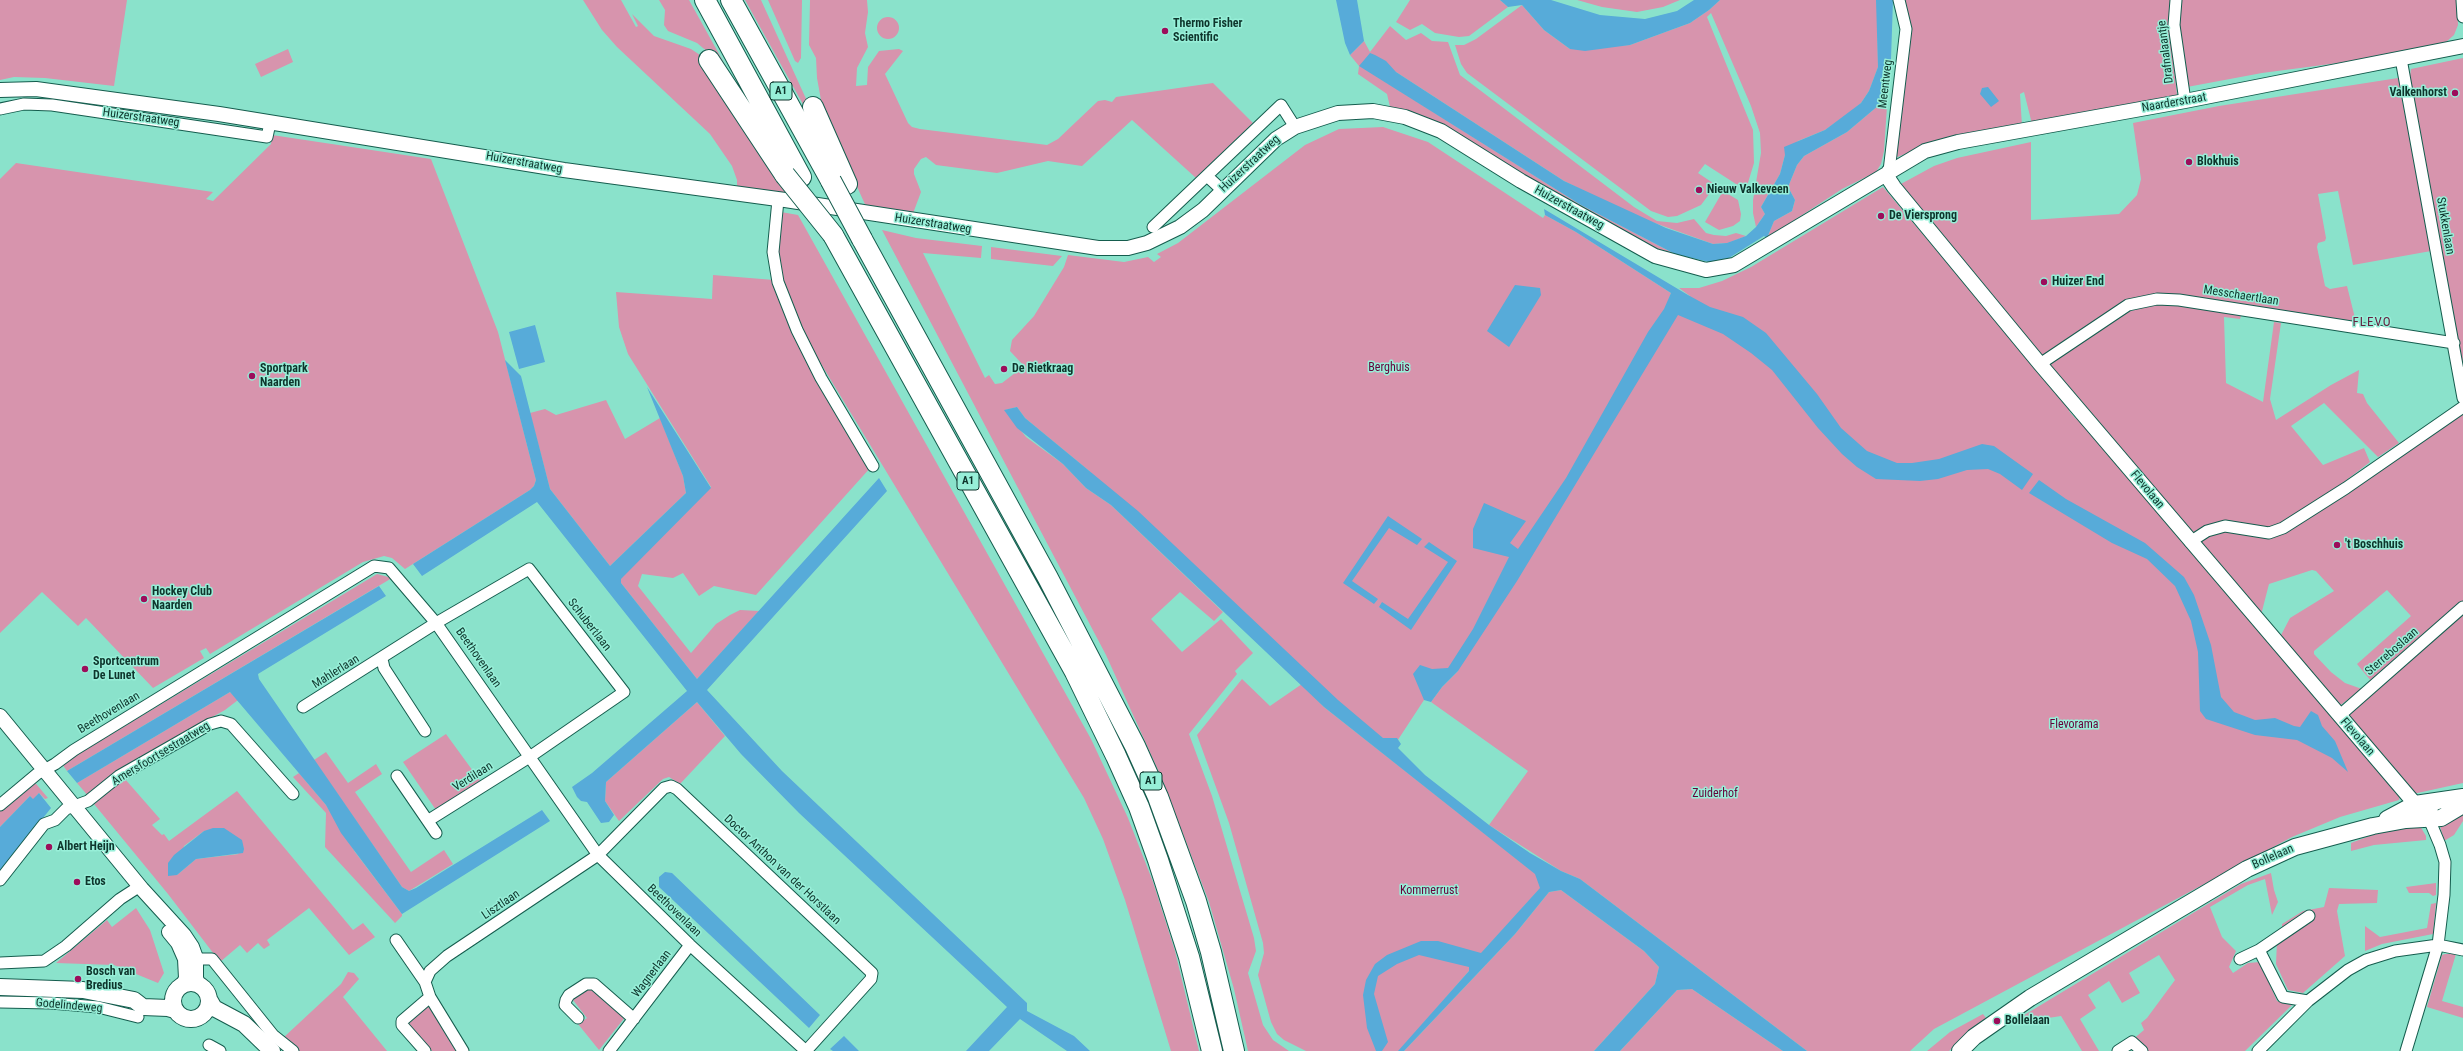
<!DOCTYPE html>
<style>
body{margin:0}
canvas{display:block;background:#8ae2cb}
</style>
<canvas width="2463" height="1051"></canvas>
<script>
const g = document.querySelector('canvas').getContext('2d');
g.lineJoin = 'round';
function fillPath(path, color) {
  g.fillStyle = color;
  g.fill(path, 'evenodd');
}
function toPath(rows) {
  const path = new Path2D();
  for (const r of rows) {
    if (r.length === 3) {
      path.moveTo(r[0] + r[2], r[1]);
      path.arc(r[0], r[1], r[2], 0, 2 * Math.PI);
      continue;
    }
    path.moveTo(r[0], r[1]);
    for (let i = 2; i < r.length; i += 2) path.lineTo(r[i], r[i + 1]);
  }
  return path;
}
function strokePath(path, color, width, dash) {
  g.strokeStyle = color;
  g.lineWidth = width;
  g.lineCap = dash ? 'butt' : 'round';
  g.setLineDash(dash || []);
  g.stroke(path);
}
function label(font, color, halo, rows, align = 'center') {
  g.font = font + ' "Roboto Condensed",sans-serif';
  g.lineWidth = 3;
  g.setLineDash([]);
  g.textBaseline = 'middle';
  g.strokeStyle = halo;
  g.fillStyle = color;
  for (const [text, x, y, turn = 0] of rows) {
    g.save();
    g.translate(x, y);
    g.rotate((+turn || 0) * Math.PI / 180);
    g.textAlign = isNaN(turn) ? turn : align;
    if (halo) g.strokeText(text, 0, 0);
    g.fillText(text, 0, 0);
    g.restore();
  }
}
const green = toPath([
 [0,0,127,0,114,86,45,78,14,77,0,80],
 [583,0,621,0,636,27,638,26,632,14,654,36,691,49,703,57,775,171,788,197,737,189,737,180,732,166,710,134,617,47,602,30],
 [659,0,689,0,754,117,709,53,697,43,668,31,664,25,665,10],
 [745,0,761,0,823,136,824,142],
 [768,0,802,0,801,58,798,63,795,61],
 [810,0,867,0,868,12,865,33,868,47,857,68,856,86,867,85,868,67,879,51,899,49,903,51,885,74,908,123,912,127,920,129,1047,145,1058,139,1098,101,1105,100,1112,102,1116,97,1213,83,1253,123,1196,178,1132,120,1082,166,1048,161,997,173,936,165,926,157,921,159,914,169,914,174,921,192,912,216,868,211,828,122,821,100,817,78,816,58,809,45],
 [1410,0,1500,0,1508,7,1469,36,1459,37,1435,33,1422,24,1410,30,1396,22],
 [1577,0,1680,0,1663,7,1637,12,1602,7],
 [1720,0,1876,0,1877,5,1878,67,1869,91,1861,103,1849,113,1825,130,1798,141,1785,155,1780,174,1761,207,1765,214,1756,227,1753,213,1753,200,1761,153,1760,133,1751,106,1711,13,1707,17,1753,130,1754,163,1747,186,1736,184,1705,164,1698,173,1716,185,1701,205,1677,216,1668,217,1651,211,1467,73,1461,64,1455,45,1464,45,1476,39,1522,5,1544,30,1570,49,1630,45,1690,23,1709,10],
 [1904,0,2170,0,2169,23,2177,95,2032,124,2024,92,2020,94,2022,126,1933,143,1895,158],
 [2177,0,2457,0,2458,25,2454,35,2446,42,2428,48,2384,57,2262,73,2187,87,2181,56],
 [888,28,11],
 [1390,26,1406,40,1421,33,1432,41,1448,42,1460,75,1634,207,1657,221,1677,223,1694,219,1706,233,1714,235,1726,236,1736,233,1746,236,1728,243,1713,244,1638,217,1564,181,1396,72,1360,66,1581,205,1675,254,1673,258,1390,107,1387,94,1358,74,1359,66,1350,55,1364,41,1370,52],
 [288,49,293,62,261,77,255,64],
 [2463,58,2463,366,2410,76,2411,69],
 [1890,62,1884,151,1881,164,1876,172,1842,189,1767,238,1774,221,1792,211,1795,200,1788,187,1797,165,1804,156,1847,132,1879,105,1886,88],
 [2398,78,2431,251,2353,265,2338,191,2318,194,2326,238,2325,241,2318,243,2317,247,2325,286,2330,289,2347,286,2357,326,2175,294,2154,294,2125,301,2042,356,1899,185,1934,166,1957,158,2031,142,2031,220,2119,214,2137,195,2141,179,2133,123,2219,106],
 [1383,127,1428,142,1543,218,1545,215,1576,232,1671,293,1668,301,1690,296,1679,288,1699,288,1722,281,1751,267,1883,187,2070,409,2069,411,2076,419,2077,417,2400,795,2399,800,2340,817,2292,837,1934,1029,1910,1051,1807,1051,1580,879,1561,871,1489,825,1528,771,1431,702,1442,687,1458,671,1457,660,1424,700,1390,752,1088,470,1025,418,1017,407,1005,410,1026,437,1063,464,1086,488,1111,505,1223,612,1214,621,1180,592,1151,619,1182,652,1221,619,1253,653,1235,671,1237,674,1189,734,1212,796,1254,938,1256,951,1248,973,1263,1025,1273,1040,1289,1051,1248,1051,1234,989,1209,902,1162,779,1106,655,882,230,916,238,982,246,981,258,923,253,985,378,989,375,995,384,1002,383,1024,366,1010,351,1012,340,1034,316,1064,267,1068,255,1124,262,1148,257,1154,262,1161,257,1157,254,1178,243,1305,145,1339,129],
 [272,135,431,159,498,332,536,480,534,486,530,490,405,569,392,558,384,556,363,562,210,654,206,648,200,651,204,658,153,688,86,618,78,626,42,592,0,633,0,179,16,163,213,192,206,199,213,201,271,144],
 [1723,191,1738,200,1741,214,1740,221,1733,226,1719,230,1705,222],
 [781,212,798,215,1091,739,1128,818,1153,882,1175,951,1199,1051,1171,1051,1125,900,1103,839,1084,798,809,344,781,274,777,254],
 [991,247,1062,256,1053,266,991,259],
 [713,275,774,280,871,467,756,595,714,586,699,596,683,573,673,578,642,574,638,586,691,653,716,624,730,615,740,610,759,611,697,679,621,583,621,578,711,487,628,354,619,327,616,292,712,299],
 [2171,303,2241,316,2240,319,2224,317,2226,383,2263,402,2274,322,2281,323,2270,399,2276,420,2331,385,2359,370,2357,393,2363,394,2367,403,2399,443,2378,457,2324,403,2291,426,2323,465,2364,448,2370,462,2323,498,2278,525,2267,528,2228,520,2192,534,2049,364,2124,313,2151,305],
 [606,400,625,439,660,418,683,476,686,493,610,566,550,489,530,413,545,409,556,415],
 [2463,414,2463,601,2371,681,2357,664,2411,616,2387,590,2314,651,2314,654,2331,672,2345,683,2362,689,2338,707,2280,637,2290,618,2334,591,2316,571,2312,570,2269,584,2261,615,2199,542,2219,530,2267,536],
 [377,574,392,578,67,771,62,764],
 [2463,613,2463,783,2413,794,2346,716],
 [1242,679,1270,706,1302,684,1324,707,1546,882,1469,967,1469,971,1399,1051,1306,1051,1284,1040,1277,1034,1271,1022,1258,975,1264,953,1263,943,1229,823,1197,735],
 [230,692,238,700,225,710,140,757,118,772,89,797,77,783],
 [697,702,725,736,680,784,669,777,663,779,619,821,605,801,606,782],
 [446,734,481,782,436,810,403,762],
 [326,752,348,783,376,764,382,774,355,792,411,872,444,850,453,864,409,891,402,887,314,760],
 [299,773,326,805,355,852,402,914,402,916,395,923,325,847,326,813,293,777],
 [32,779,48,798,45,799,39,793,33,800,30,796,0,827,0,806],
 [125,779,160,819,152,825,162,835,164,834,169,841,237,791,353,930,363,923,375,937,349,955,309,908,267,940,270,945,264,949,258,943,247,953,240,945,220,962,168,894,94,804,110,788],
 [204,831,239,854,196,859,177,875,184,846],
 [2463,814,2463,821,2454,835,2444,841,2440,826],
 [2420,826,2426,836,2426,840,2374,845,2351,851,2351,843,2380,832],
 [2271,873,2274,890,2278,902,2272,915,2265,879,2248,885,2210,907,2222,937,2236,951,2229,967,2233,973,2248,963,2260,962,2277,1001,2292,1005,2245,1051,2137,1051,2131,1041,2144,1030,2141,1023,2147,1018,2175,980,2159,955,2129,973,2140,993,2122,1003,2109,981,2088,995,2096,1008,2080,1019,2099,1051,2082,1051,2061,1016,2029,1021,2021,1017,2241,884],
 [2436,883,2436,895,2433,896,2429,893,2409,893,2406,887],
 [2329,888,2378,890,2377,903,2339,904,2337,911,2345,956,2303,993,2288,990,2276,964,2277,941,2282,932,2282,924,2303,911,2324,907],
 [1561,890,1644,951,1659,967,1655,984,1594,1051,1404,1051,1515,934,1549,892],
 [2436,903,2433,934,2382,944,2365,951,2365,926,2380,937,2427,928,2431,904],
 [136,908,150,930,164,973,158,983,114,965,56,963,107,920,112,927],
 [2445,954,2456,954,2442,1001,2463,1007,2463,1018,2427,1007,2442,955],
 [348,972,354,973,359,979,343,997,387,1051,299,1051,283,1038,341,984],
 [591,987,626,1016,599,1050,578,1024,587,1018,573,1000,574,997],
 [1692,989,1783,1051,1620,1051,1677,990],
 [430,1003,460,1051,432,1051,407,1022],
 [1983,1014,1986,1018,1949,1051,1927,1051,1950,1032]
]);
const water = toPath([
 [1336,0,1357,0,1364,41,1350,55,1345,43],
 [1500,0,1551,0,1600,15,1645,19,1677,11,1694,0,1720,0,1709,10,1690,23,1630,45,1585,51,1570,49,1544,30,1522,5,1508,7],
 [1876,0,1893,0,1891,59,1886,88,1879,105,1847,132,1804,156,1797,165,1788,187,1795,200,1792,211,1774,221,1767,238,1764,236,1729,258,1709,262,1675,254,1581,205,1359,66,1370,53,1375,55,1386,61,1396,72,1564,181,1666,228,1713,244,1727,243,1746,236,1756,227,1765,214,1761,207,1780,174,1785,155,1784,147,1825,130,1861,103,1869,91,1878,67],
 [1988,87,1999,101,1991,107,1980,94,1982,88],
 [1544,209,1688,295,1710,307,1743,317,1766,333,1817,394,1841,428,1867,451,1897,463,1912,463,1939,459,1982,444,1994,446,2033,474,2022,490,2000,474,1988,469,1967,470,1938,479,1920,481,1876,479,1857,467,1842,454,1818,428,1772,370,1751,353,1723,334,1678,315,1517,581,1458,671,1442,687,1431,702,1424,700,1413,674,1420,665,1432,669,1448,668,1473,629,1509,557,1473,548,1473,529,1484,503,1526,521,1510,543,1518,549,1566,478,1648,332,1664,309,1671,293,1576,232,1545,215],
 [1515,285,1540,288,1541,295,1509,347,1487,331],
 [535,325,545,362,519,369,509,332],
 [505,360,521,376,550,489,610,566,686,493,683,476,647,387,711,488,621,579,621,583,697,679,879,478,887,491,707,690,782,771,1027,1003,1027,1011,1074,1036,1090,1051,1067,1051,1020,1019,989,1051,966,1051,1007,1007,799,813,741,754,697,702,606,782,605,801,614,815,609,822,601,823,587,802,581,801,577,797,572,787,592,773,687,691,537,502,422,576,413,564,530,490,534,486,536,480],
 [1017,407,1025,418,1138,511,1338,700,1383,738,1397,738,1401,744,1398,748,1425,775,1489,825,1530,853,1561,871,1580,879,1807,1051,1783,1051,1692,989,1677,990,1620,1051,1594,1051,1655,984,1659,967,1644,951,1561,890,1549,892,1515,934,1404,1051,1398,1051,1469,971,1469,967,1419,955,1397,964,1378,976,1374,994,1388,1042,1382,1051,1376,1051,1367,1028,1363,995,1366,980,1375,964,1387,955,1421,941,1438,941,1481,953,1540,888,1535,874,1324,707,1111,505,1086,488,1063,464,1017,428,1004,410],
 [2039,480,2066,499,2145,543,2184,577,2194,595,2211,645,2221,697,2234,712,2255,720,2275,718,2294,726,2300,727,2311,711,2318,715,2322,726,2335,741,2348,772,2332,758,2297,740,2255,735,2206,719,2200,711,2198,652,2191,621,2175,586,2147,559,2112,543,2029,493],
 [1388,516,1422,539,1417,545,1389,528,1352,581,1378,599,1374,604,1343,583],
 [1429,542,1457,561,1411,630,1379,607,1382,602,1408,619,1448,562,1424,547],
 [379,586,386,596,258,674,259,679,402,887,409,891,416,888,542,810,550,821,402,914,341,833,326,805,230,692,77,783,67,771],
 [39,793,51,808,0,872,0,827,30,796,33,799],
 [213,828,224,828,242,840,244,849,243,853,196,859,177,875,168,876,168,863,174,855,204,831],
 [665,872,672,873,820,1015,809,1028,659,887,659,877],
 [844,1036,859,1051,833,1051,830,1049]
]);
const minor = toPath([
 [2176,0,2174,25,2185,101],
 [2462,0,2463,17],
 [2401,59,2463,398],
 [0,109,24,104,52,105,267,137,270,123],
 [1889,171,1906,29,1899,0],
 [1208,177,1222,190],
 [778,200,773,252,778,282,797,330,821,378,873,466],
 [1153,227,1281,105,1295,127],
 [2040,364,2128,305,2157,299,2179,300,2454,343],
 [2190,542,2207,531,2225,526,2269,533,2283,528,2346,488,2463,407],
 [382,659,384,668,425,731],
 [303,707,436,623,529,569,624,692,531,756,429,820],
 [2339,716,2463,607],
 [397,776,436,833],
 [0,805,37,774,55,764,74,750,374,566,389,568,436,623,598,855,690,945,806,1051],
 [0,880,44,824,55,820,66,809,88,801,119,776,210,724,221,721,231,724,293,794],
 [396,940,425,982,430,997,463,1051],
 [2259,950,2283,997,2308,1001],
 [189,959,212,959,273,1035,293,1051],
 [2240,959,2259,950,2309,916],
 [0,963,44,961,66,946,120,899,140,886],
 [425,982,430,971,447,956,598,855,664,788,671,786,677,789,872,973,871,979,806,1051],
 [0,1002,51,1003,98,1007,138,1017],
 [578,1018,565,1005,566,1000,569,995,586,984,594,984,634,1019],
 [209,1045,220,1051],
 [425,1051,402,1025,402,1021,430,997],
 [609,1051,690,945],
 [2118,1051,2132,1042,2142,1051],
 [2258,1051,2308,1001,2348,970,2366,960,2395,951,2438,945,2463,950],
 [2406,1051,2438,945,2444,895,2445,862,2440,845,2429,819,2433,806,2440,802]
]);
const tertiary = toPath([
 [0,90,36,89,219,114,564,170,785,200,1098,248,1128,248,1147,243,1180,227,1203,210,1276,139,1295,127,1338,113,1373,111,1405,117,1441,131,1521,181,1655,256,1706,270,1734,265,1925,151,1958,142,2185,101,2463,46],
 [1889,171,1888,178,1894,187,2040,364,2422,812],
 [0,716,142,889,184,935,192,947,196,958,196,978,198,984],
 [169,932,178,943,185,959,186,978,183,985]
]);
const secondary = toPath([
 [2387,819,2415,804,2463,797],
 [191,1001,18],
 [0,987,83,990,134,1000,143,1007,168,1008,175,1010],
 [210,1001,214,1008,244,1024,272,1051],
 [1960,1051,1974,1037,2030,998,2247,869,2295,847,2373,826,2406,820,2441,818,2463,805]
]);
const motorway = toPath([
 [705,0,801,177],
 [731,0,831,181],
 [709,60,785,175],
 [813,107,847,184],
 [833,235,1075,672,1116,756,1139,807,1158,860,1189,957,1212,1051],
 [862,239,1048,578,1135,746,1158,797,1196,901,1211,952,1234,1051]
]);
const motorwayBridge = toPath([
 [785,175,833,235],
 [831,181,862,239]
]);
const markers = [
 [1165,31,4,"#9c0d5b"],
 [2455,93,4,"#9c0d5b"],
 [2189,162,4,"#9c0d5b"],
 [1699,190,4,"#9c0d5b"],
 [1881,216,4,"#9c0d5b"],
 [2044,282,4,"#9c0d5b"],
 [1004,369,4,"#9c0d5b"],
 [252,376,4,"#9c0d5b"],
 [2337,545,4,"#9c0d5b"],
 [144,599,4,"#9c0d5b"],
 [85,669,4,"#9c0d5b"],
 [49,847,4,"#9c0d5b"],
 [77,882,4,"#9c0d5b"],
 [78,979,4,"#9c0d5b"],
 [1997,1021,4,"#9c0d5b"]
];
const shields = [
 [781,91,22],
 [968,481,22],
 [1151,781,22]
];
const shieldNames = [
 ["A1",781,91],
 ["A1",968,481],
 ["A1",1151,781]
];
const poiNames = [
 ["Thermo Fisher",1173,24],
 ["Scientific",1173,38],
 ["Valkenhorst",2447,93,"right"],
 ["Blokhuis",2197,162],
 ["Nieuw Valkeveen",1707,190],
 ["De Viersprong",1889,216],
 ["Huizer End",2052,282],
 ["Sportpark",260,369],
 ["Naarden",260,383],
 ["De Rietkraag",1012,369],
 ["'t Boschhuis",2345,545],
 ["Hockey Club",152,592],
 ["Naarden",152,606],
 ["Sportcentrum",93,662],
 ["De Lunet",93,676],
 ["Albert Heijn",57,847],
 ["Etos",85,882],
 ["Bosch van",86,972],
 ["Bredius",86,986],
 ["Bollelaan",2005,1021]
];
const streetNames = [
 ["Drafnalaantje",2166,52,-97],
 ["Meentweg",1886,84,-83],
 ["Naarderstraat",2174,103,-10],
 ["Huizerstraatweg",141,118,8],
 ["Huizerstraatweg",524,163,10],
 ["Huizerstraatweg",1250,164,-43],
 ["Huizerstraatweg",1569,208,29],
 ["Huizerstraatweg",933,224,9],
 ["Stukkenlaan",2445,226,80],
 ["Messchaertlaan",2241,296,9],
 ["Flevolaan",2147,490,50],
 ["Schubertlaan",589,625,52],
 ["Sterreboslaan",2392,652,-41],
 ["Beethovenlaan",478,658,55],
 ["Mahlerlaan",336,672,-32],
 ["Beethovenlaan",109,713,-31],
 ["Flevolaan",2357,737,49],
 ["Amersfoortsestraatweg",161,754,-31],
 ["Verdilaan",473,777,-32],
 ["Bollelaan",2273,857,-24],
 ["Doctor Anthon van der Horstlaan",782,870,43],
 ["Lisztlaan",501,905,-34],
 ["Beethovenlaan",674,911,44],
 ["Wagnerlaan",652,974,-53],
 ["Godelindeweg",69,1006,5]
];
const parkNames = [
 ["Berghuis",1389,368],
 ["Flevorama",2074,725],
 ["Zuiderhof",1715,794],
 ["Kommerrust",1429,891]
];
const neighbourhoodNames = [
 ["FLEVO",2372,323]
];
fillPath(green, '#d794ad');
fillPath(water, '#57abd9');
strokePath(minor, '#155d4e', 13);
strokePath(tertiary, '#155d4e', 16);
strokePath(secondary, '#155d4e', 18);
strokePath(motorway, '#155d4e', 22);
strokePath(minor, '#fff', 11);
strokePath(tertiary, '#fff', 14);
strokePath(secondary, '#fff', 16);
strokePath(motorway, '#fff', 20);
strokePath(motorwayBridge, '#155d4e', 22, []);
strokePath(motorwayBridge, '#fff', 20);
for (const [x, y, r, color] of markers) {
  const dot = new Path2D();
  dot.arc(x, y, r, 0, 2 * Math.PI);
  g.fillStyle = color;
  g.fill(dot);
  strokePath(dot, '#97efd8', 1.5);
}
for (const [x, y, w] of shields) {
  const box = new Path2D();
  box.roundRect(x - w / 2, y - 9, w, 18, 3);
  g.fillStyle = '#97efd8';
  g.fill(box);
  strokePath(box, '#0e352c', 1);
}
label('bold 11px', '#0e352c', null, shieldNames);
label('bold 12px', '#0e352c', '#97efd8', poiNames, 'left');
label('12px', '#0e352c', '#97efd8', streetNames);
label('12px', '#660039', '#97efd8', parkNames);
g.letterSpacing = '1px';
label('13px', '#642240', '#97efd8', neighbourhoodNames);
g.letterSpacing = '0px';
</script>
